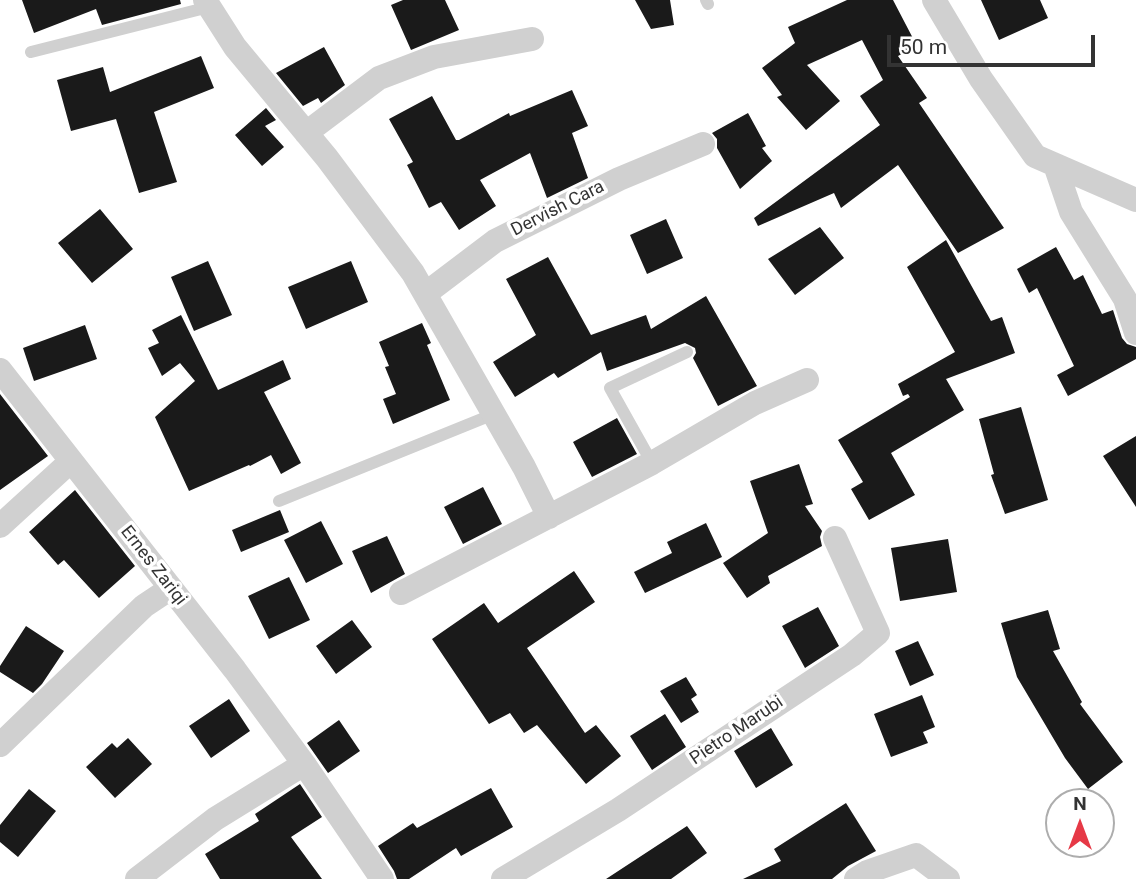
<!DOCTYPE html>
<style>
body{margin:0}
#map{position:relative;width:1136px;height:879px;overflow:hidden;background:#fff;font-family:Roboto,sans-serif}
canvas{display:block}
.north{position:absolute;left:1045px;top:788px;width:70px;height:70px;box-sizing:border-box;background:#fff;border:2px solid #adadad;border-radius:50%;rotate:0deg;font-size:19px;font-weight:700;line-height:28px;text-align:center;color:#333}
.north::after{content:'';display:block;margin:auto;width:24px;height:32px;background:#e63946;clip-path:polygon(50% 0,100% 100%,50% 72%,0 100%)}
.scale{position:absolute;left:887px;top:35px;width:208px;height:32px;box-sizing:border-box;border:4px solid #333;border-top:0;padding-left:9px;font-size:21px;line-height:24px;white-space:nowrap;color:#333;-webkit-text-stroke:5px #fff;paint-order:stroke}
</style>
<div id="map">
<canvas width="1136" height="879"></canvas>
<div class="north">N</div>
<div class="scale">50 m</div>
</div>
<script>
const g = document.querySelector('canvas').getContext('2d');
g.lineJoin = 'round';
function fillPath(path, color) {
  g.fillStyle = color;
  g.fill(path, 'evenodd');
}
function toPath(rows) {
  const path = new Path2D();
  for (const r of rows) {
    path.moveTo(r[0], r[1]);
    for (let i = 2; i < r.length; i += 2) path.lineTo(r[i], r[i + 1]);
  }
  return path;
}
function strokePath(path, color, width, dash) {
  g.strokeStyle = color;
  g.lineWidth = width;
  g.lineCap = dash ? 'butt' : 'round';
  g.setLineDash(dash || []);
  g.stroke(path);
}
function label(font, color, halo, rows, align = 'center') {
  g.font = font + ' Roboto,sans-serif';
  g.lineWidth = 7;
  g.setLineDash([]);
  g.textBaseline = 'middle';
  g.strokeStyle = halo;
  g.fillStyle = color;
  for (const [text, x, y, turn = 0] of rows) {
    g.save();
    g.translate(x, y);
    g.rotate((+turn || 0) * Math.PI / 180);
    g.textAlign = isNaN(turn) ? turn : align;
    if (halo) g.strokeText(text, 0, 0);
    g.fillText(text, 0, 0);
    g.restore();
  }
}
const building = toPath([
 [22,0,180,0,181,4,102,25,96,9,34,33],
 [403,0,445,0,459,30,411,50,391,5],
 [635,0,670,0,674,25,651,29],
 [847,0,893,0,917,46,898,56,927,98,919,103,1004,228,958,253,898,165,841,208,834,193,758,226,754,218,880,125,860,96,883,80,862,40,807,65,840,101,806,130,777,97,782,95,762,68,795,43,788,27],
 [981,0,1040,0,1048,18,999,40],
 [324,47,345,85,321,103,318,98,303,106,276,73],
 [201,56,214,88,154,112,177,182,139,193,116,119,71,131,57,80,103,67,110,92],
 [572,90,588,126,572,133,588,178,547,198,530,153,480,180,496,206,459,230,441,202,429,208,407,165,413,162,389,119,432,96,456,140,459,140,509,113,510,116],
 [266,108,276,120,265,126,284,147,262,166,235,135],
 [748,113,766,146,762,148,772,161,740,189,717,148,717,139,712,133],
 [100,209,133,249,92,283,58,243],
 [666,219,683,258,647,274,630,235],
 [820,227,844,258,795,295,768,259],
 [946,240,991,321,1002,317,1015,353,946,379,964,410,891,453,915,495,869,520,851,489,863,482,838,440,910,397,908,394,903,396,898,384,955,352,907,267],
 [1056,247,1074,280,1083,275,1102,314,1113,310,1122,338,1127,344,1136,347,1136,359,1068,396,1057,375,1074,366,1037,288,1029,293,1017,269],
 [548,257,591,335,646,315,651,329,706,296,757,386,718,406,693,358,696,353,695,348,685,343,607,371,601,352,558,378,554,373,515,397,493,362,536,335,506,279],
 [208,261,232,315,194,331,171,277],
 [351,261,368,302,306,329,288,287],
 [181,315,218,390,283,360,291,379,264,392,301,463,281,474,271,455,250,466,249,465,189,491,155,417,195,381,180,363,162,376,148,348,159,343,152,330],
 [422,323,431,343,427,345,450,400,393,424,383,399,396,394,385,367,389,366,379,342],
 [85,325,97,359,34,381,23,348],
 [0,394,48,456,0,490],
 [1021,407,1048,500,1005,514,991,475,994,474,979,419],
 [617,418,637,454,592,477,573,442],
 [1136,436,1136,507,1103,456],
 [799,464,813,504,805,506,822,531,820,537,822,546,768,576,770,583,747,598,723,563,768,533,750,481],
 [483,487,502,524,463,544,444,507],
 [75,490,135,566,99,598,64,560,58,565,29,532],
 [280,510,289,532,241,552,232,530],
 [321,521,343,564,306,583,284,540],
 [706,523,722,557,645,593,634,572,672,553,667,542],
 [387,536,405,574,371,593,352,551],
 [948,539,957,592,900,601,891,548],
 [574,571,595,602,527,648,585,733,596,725,621,756,586,784,537,725,524,733,510,713,489,724,432,639,484,603,498,623],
 [289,577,310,620,269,639,248,596],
 [818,607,839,646,805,668,782,626],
 [1048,610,1060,649,1053,651,1082,702,1080,704,1123,762,1088,789,1065,758,1017,677,1001,623],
 [352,620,372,647,336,674,316,646],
 [26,626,64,651,42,684,33,693,0,672,0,666],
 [918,641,934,675,910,686,895,651],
 [686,677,697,695,691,699,699,712,681,723,660,691],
 [922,695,935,727,923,732,928,743,891,757,874,714],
 [229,699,250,731,211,758,189,726],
 [665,714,686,747,652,770,630,736],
 [339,720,360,751,328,773,307,743],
 [771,728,793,765,756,788,734,751],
 [128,738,152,764,115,798,86,767,112,743,117,748],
 [300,784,322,817,291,837,322,879,220,879,205,854,259,821,255,814],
 [491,788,513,827,461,856,456,848,409,879,397,879,394,871,378,846,413,823,417,828],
 [29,789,56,811,18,857,0,842,0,825],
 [846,803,876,851,848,866,832,879,743,879,781,861,774,849],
 [687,826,707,853,671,879,606,879]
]);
const service = toPath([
 [706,0,708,4],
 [31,52,209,7],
 [652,463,610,388,687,352],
 [279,501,494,414]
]);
const minor = toPath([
 [205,0,235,47,327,158,413,273,524,467,549,517],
 [934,0,981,79,1035,156,1136,200],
 [306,133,379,78,434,57,532,39],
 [1055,165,1071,212,1125,299,1136,333],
 [425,294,495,241,619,179,703,144],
 [0,370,235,670,304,764,382,879],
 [0,526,71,461],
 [401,593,652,463,755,403,807,380],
 [0,745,144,606,171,588],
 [137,879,215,819,304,764],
 [503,879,618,810,852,655,878,633,835,538],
 [856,879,867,872,916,855,948,879]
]);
const streetNames = [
 ["Dervish Cara",558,209,-27],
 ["Ernes Zariqi",153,566,52],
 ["Pietro Marubi",737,731,-34]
];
fillPath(building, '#1a1a1a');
strokePath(service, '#d0d0d0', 12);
strokePath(minor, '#d0d0d0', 24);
label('18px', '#333', '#fff', streetNames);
</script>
